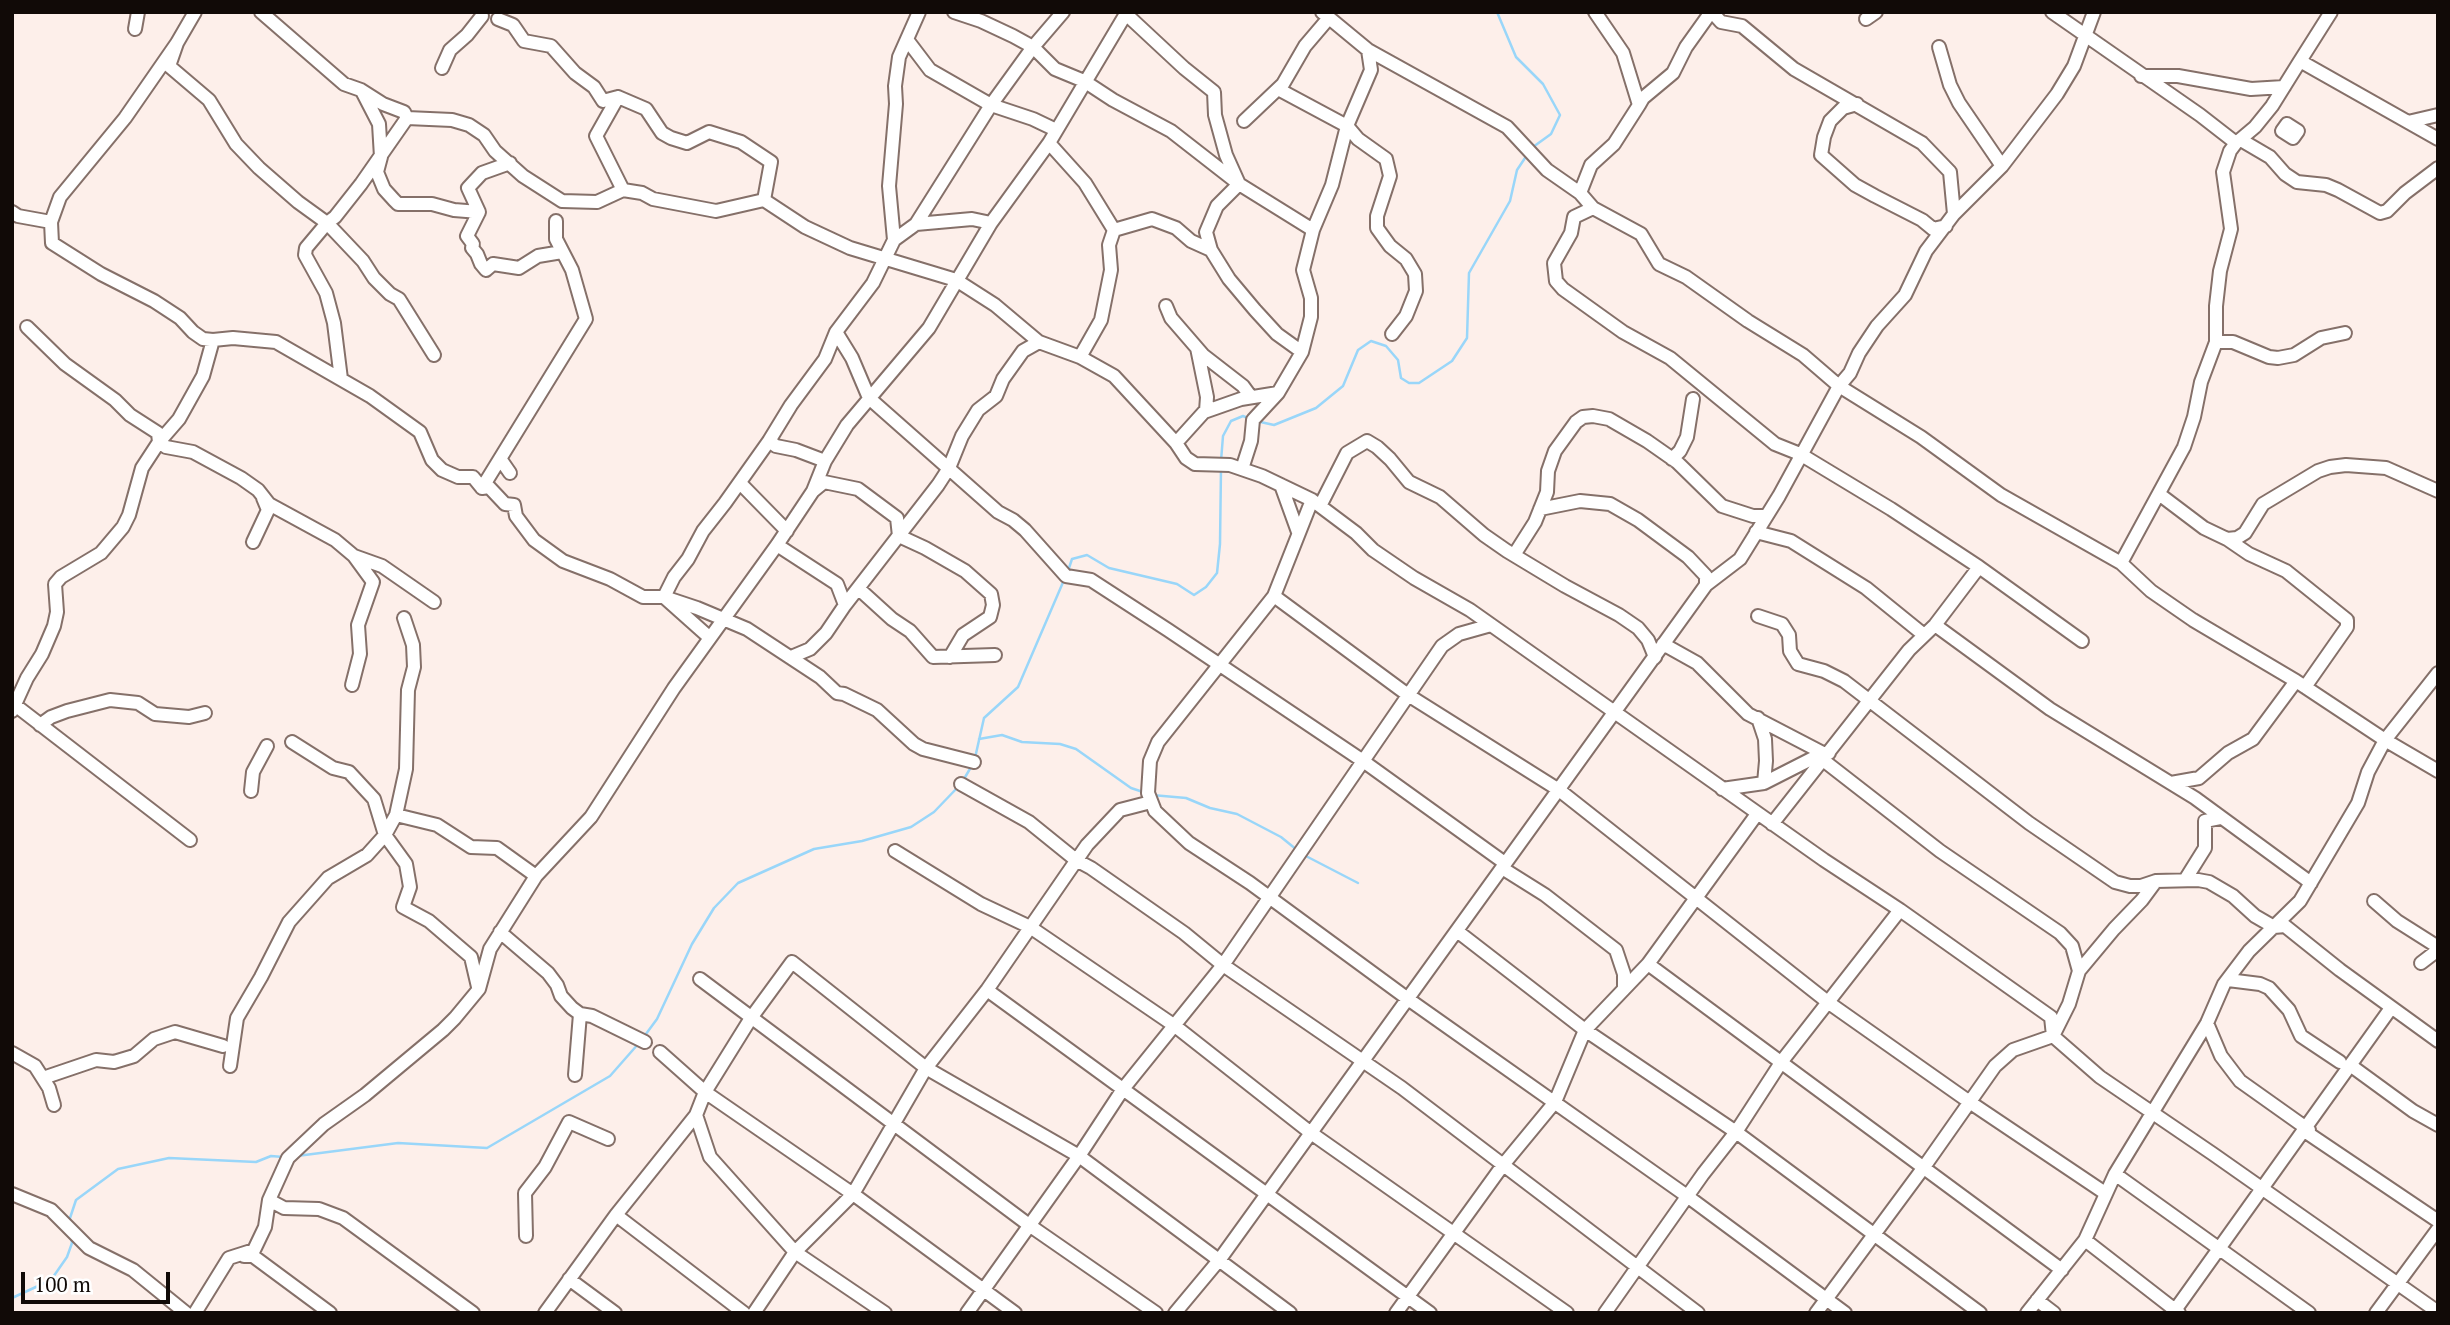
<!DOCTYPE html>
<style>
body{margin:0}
#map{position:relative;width:2450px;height:1325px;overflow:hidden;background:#fdefea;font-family:"PT Serif",serif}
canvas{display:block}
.frame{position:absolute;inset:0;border:14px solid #110a07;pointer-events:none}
.scale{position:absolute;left:21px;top:1272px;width:149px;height:32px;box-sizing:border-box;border:4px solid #110a07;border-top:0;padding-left:9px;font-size:21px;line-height:24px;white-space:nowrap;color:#110a07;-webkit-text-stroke:5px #fff;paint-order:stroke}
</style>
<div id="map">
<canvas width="2450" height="1325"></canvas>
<div class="frame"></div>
<div class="scale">100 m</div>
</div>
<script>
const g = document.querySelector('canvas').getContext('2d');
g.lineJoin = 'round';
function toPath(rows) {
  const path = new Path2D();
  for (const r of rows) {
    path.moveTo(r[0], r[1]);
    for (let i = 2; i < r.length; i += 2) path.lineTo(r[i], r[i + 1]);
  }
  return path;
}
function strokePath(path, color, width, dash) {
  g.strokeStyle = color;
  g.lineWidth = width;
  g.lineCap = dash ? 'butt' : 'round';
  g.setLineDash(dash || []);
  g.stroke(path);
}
const stream = toPath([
 [1497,12,1516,57,1543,84,1560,115,1551,134,1533,147],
 [1256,421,1274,425,1316,408,1343,386,1358,350,1371,341,1386,346,1398,360,1401,378,1409,383,1419,383,1452,361,1467,338,1469,273,1510,201,1517,170,1527,155],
 [1221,461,1223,436,1231,421,1243,416,1250,419],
 [1068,571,1072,559,1087,555,1109,568,1177,584,1194,595,1206,587,1217,573,1220,544,1221,468],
 [979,739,1002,735,1022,742,1060,744,1076,749,1131,788,1143,792],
 [975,758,984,718,1018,687,1064,580],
 [964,779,971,767],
 [1152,795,1186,798,1210,808,1237,814,1281,837,1297,850],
 [1302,854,1358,883],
 [643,1038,657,1019,692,944,714,908,738,883,814,849,862,841,911,827,934,812,958,787],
 [297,1156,398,1143,487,1148,610,1076,639,1043],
 [69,1221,76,1200,118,1169,169,1158,256,1162,271,1156,283,1157],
 [12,1298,51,1280,67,1257,72,1243,71,1237]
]);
const street = toPath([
 [261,12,344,84,361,90,383,104,404,112,407,118,452,120,469,125,484,135,495,151,523,176,562,201,597,202,623,190,642,193,653,199,716,211,764,200],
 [954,12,981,21,1013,36,1033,47,1055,69,1084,81,1113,100,1171,131,1239,184,1313,230],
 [1322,12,1368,50,1507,127,1547,170,1580,193,1593,208,1641,234,1659,264,1686,277,1748,321,1803,355,1839,386,1921,437,2001,495,2121,563,2151,591,2193,620,2296,681,2385,740,2438,771],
 [1712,12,1721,22,1742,26,1794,69,1922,143,1950,172,1954,214],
 [2052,12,2200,115,2236,143],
 [1126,14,1184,68,1214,92,1215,115,1226,155,1239,184,1217,206,1206,232,1211,250,1229,279,1255,310,1277,334,1302,352],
 [498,19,513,25,524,41,551,46,575,73,594,87,603,101,618,97,646,109,662,133,671,138,687,143,709,132,741,142,771,162,764,200,805,227,850,248,956,280,995,305,1039,342,1080,357,1114,376,1176,443,1186,458,1195,464,1230,465,1262,476,1312,500,1356,533,1373,550,1414,578,1470,610,1824,860,1900,910,2051,1017,2053,1036,2100,1077,2213,1154,2438,1312],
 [1866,19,1876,12],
 [135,29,138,12],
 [908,41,930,70,991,105,1033,119,1056,130],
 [177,43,169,66,209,100,236,144,259,168,298,202,327,223,335,217,361,184,407,118],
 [1939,47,1950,85,1959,103,2002,166],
 [2300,61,2331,12],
 [442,68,450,50,467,35,482,16],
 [2141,76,2178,76,2251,89,2284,87],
 [1278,89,1347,126,1358,139,1386,159,1390,176,1377,216,1377,228,1390,246,1406,259,1415,274,1416,291,1406,316,1392,334],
 [363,93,379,124,381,157,377,172,384,189,394,200,398,204,432,204,454,210,479,212],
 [618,97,596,136,623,190],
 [1857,104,1843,108,1830,121,1824,137,1821,155,1855,185,1875,196,1922,220,1933,229,1946,226],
 [1639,105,1643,98,1673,73,1686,47,1711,12],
 [1244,121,1283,84,1305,46,1328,19],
 [2408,122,2438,115],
 [2287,124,2298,131,2293,138,2282,131,2287,124],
 [2241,140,2270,157,2285,174,2297,182,2326,185,2338,190,2380,213,2387,211,2405,193,2438,168],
 [1049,143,1085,183,1114,230,1109,245,1111,270,1101,320,1080,357],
 [510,163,482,173,468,188,479,212,467,236,473,244,472,248,477,254,481,264,486,270,493,264,519,268,538,256,562,252],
 [1580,193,1591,165,1614,144,1639,105,1623,53,1595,12],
 [1593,208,1574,217,1571,233,1554,263,1556,281,1563,289,1623,332,1670,358,1775,444,1800,454,1891,509,1979,567,2082,641],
 [12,212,18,216,51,222,52,243,101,274,154,301,180,318,193,332,203,339,213,340,233,338,276,342,370,396,420,432,432,460,442,470,458,477,473,477,482,488,489,487,505,504,514,505,516,516,534,540,563,561,610,579,643,597,664,597,697,608,747,629,820,677,837,693,844,694,877,710,914,744,923,749,974,762],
 [51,222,60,197,125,118,177,43,195,12],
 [916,224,972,219,991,223],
 [1114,230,1152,219,1176,228,1191,241,1211,250],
 [894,240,889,186,896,104,895,86,899,57,919,12],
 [1166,306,1171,318,1203,355,1243,386,1251,397],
 [27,327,65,364,115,400,130,415,158,433,159,442,166,447,193,452,241,478,258,490,269,504,335,540,354,556,373,582,358,625,360,654,352,685],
 [836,332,852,358,869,398,998,512,1013,520,1025,530,1066,576,1091,580,1168,630,1363,761,1502,861],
 [2216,342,2233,342,2269,357,2278,358,2294,355,2321,338,2345,333],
 [1197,348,1207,397,1206,411],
 [341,379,334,323,326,293,305,255,306,248,327,223,363,261,374,278,390,294,399,299,434,355],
 [769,441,776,446,796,450,825,461],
 [1176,443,1204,412,1241,399,1278,393],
 [1672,459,1680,451,1687,437,1693,399],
 [501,460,510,473],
 [1242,469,1251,441,1253,420,1278,393,1302,352,1311,317,1311,298,1303,270,1313,230,1332,185,1347,126,1371,70,1368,50],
 [740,483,787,531],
 [1281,485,1298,532],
 [482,488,586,319,572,270,556,239,556,221],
 [813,491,824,482,858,489,897,518,899,536],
 [2159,494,2204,528,2227,539,2237,538,2245,533,2263,504,2318,471,2330,467,2346,465,2386,468,2438,491],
 [1312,500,1274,596,1158,742,1150,761,1148,793,1155,811,1189,843,1250,883,1408,999,1687,1196,1845,1313],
 [1320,506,1347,453,1367,441,1377,447,1390,459,1409,482,1440,497,1484,535,1507,551,1565,586,1619,615,1638,628,1648,640,1655,657,1653,659],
 [1540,509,1580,501,1610,504,1638,520,1688,557,1706,576,1706,585],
 [1756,532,1791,541,1866,588,1924,635],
 [899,536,925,548,965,571,991,594,993,605,990,617,963,635,950,657],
 [2227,539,2249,554,2286,571,2347,620,2347,627,2305,687],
 [253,542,268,510,263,498],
 [777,545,837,584,845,605],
 [1514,555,1535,522,1547,492,1548,471,1555,451,1576,422,1583,417,1593,416,1609,419,1647,441,1677,462,1722,506,1753,516,1765,516],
 [354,556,382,566,434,602],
 [2121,563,2184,447,2194,417,2201,382,2216,342,2216,306,2220,271,2231,229,2223,172,2230,151,2236,143,2255,127,2272,106,2300,61,2438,139],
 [859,589,892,619,910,631,933,657,995,655],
 [1274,596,1408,695,1559,790,1829,1003,1971,1103,2105,1193],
 [1758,616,1782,624,1789,635,1790,651,1798,664,1824,671,1844,681,2029,823,2115,882,2130,886,2141,886,2156,881,2198,880,2209,882,2233,896,2255,916,2274,927,2285,926,2340,970,2438,1041],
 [1935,625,2050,709,2195,798,2311,883],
 [710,638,664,597,674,577,688,559,703,531,725,503,769,441,791,405,825,359,836,332,873,283,894,240,916,224,991,105,1033,47,1063,12],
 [1663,644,1697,663,1748,714,1823,753,1829,753],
 [791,657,810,649,826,633,845,605,938,485,949,468,962,436,978,410,996,396,1003,379,1023,351,1039,342],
 [15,705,190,840],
 [12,711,27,678,42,654,54,626,57,612,55,584,61,577,101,553,123,527,129,515,142,468,159,442,179,419,203,376,213,340],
 [1758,718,1765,739,1766,761,1764,783],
 [40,725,51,717,67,711,110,700,138,703,155,714,189,717,205,713],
 [292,742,333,768,349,772,374,799,385,835,406,864,410,887,403,907,429,921,471,957,478,987],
 [2171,783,2199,778,2228,753,2253,739,2296,681],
 [961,784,1029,822,1076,860,1091,868,1184,933,1223,965,1402,1088,1698,1313],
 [1722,789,1764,783,1823,753],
 [251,791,253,772,267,746],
 [396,815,437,825,471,847,497,848,536,876],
 [1772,824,1909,650,1935,625,1979,567],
 [895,851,981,904,1030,927,1175,1026,1311,1133,1567,1313],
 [1502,868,1545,895,1616,950,1624,974,1624,988],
 [2185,880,2205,848,2205,821,2220,818],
 [2374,901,2397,921,2438,947],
 [1457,931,1585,1030,1736,1132,1980,1313],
 [500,932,548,973,557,985,561,996,572,1008,580,1014,592,1016,645,1042],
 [2421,963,2438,950],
 [1648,964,2062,1270],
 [2079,971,2114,929,2142,900,2156,881],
 [700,979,1029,1225,1156,1313],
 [2228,980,2260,984,2269,988,2289,1010,2301,1036,2340,1062],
 [987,990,1430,1313],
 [2207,1023,2221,1056,2240,1081,2309,1130],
 [660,1052,705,1092,853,1194,1015,1313],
 [12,1053,35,1066,49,1088,54,1105],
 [2350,1065,2413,1111,2438,1125],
 [230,1066,237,1018,261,977,289,922,328,878,367,855,385,835,396,815,406,769,408,690,414,667,413,645,404,618],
 [575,1075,580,1014],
 [43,1078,96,1060,114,1062,134,1056,154,1039,175,1032,223,1046],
 [696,1115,710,1157,795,1252,885,1313],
 [2303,1130,2438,1221],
 [2115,1174,2309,1313],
 [12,1194,51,1210,89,1248,133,1270,186,1313],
 [269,1200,284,1208,319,1209,343,1218,473,1313],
 [616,1215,744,1313],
 [526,1236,525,1193,545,1167,569,1122,608,1139],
 [2085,1240,2179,1313],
 [244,1256,253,1256,330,1313],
 [569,1279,615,1313],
 [2037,1300,2054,1313],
 [195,1313,229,1258,254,1250,265,1227,269,1200,288,1158,324,1124,365,1095,443,1030,455,1018,479,989,490,949,536,876,591,817,674,688,777,545,813,491,825,461,847,425,929,328,991,223,1049,143,1127,12],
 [545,1313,616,1215,696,1115,705,1092,751,1018,792,962,926,1068,1079,1156,1290,1313],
 [754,1313,795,1252,853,1194,926,1068,987,990,1087,845,1120,810,1151,802],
 [967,1313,1079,1156,1123,1089,1223,965,1442,646,1459,634,1491,625],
 [1175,1313,1220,1259,1706,585,1740,559,1779,496,1839,386,1850,373,1859,353,1877,326,1905,295,1926,251,1954,214,2002,166,2057,94,2074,66,2094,12],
 [1396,1313,1503,1165,1555,1102,1585,1030,1648,964,1757,814],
 [1605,1313,1703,1174,1736,1132,1782,1061,1900,910],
 [1816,1313,1924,1167,1995,1066,2013,1050,2053,1036,2069,1004,2079,971,2072,946,2060,933,1940,851,1823,760],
 [2027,1313,2085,1240,2115,1174,2207,1023,2224,984,2249,951,2300,901,2358,803,2368,772,2385,740,2438,673],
 [2173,1313,2391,1008],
 [2376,1313,2438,1229]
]);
strokePath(stream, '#99d6f9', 2.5);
strokePath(street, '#857069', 16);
strokePath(street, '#fff', 12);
</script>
